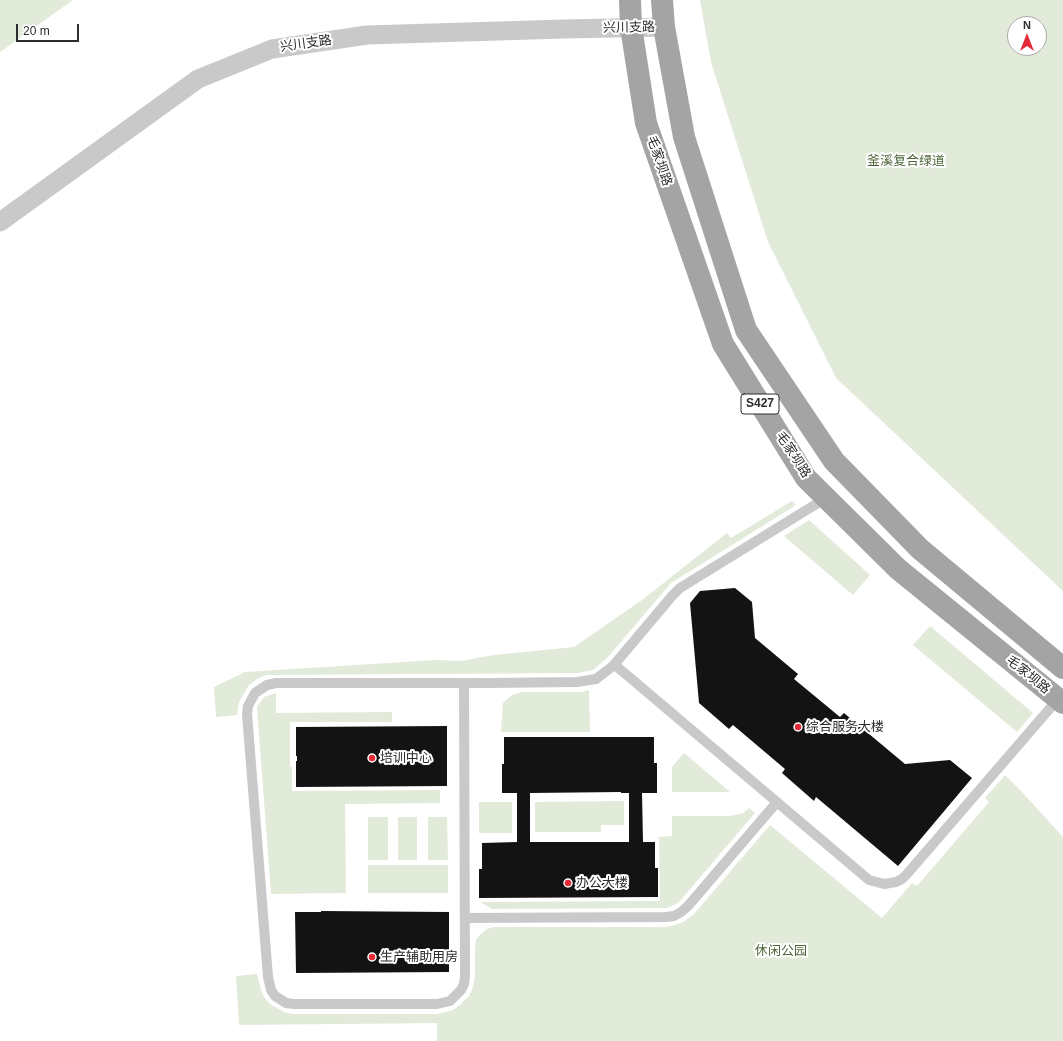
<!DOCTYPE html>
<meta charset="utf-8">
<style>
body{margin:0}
#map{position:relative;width:1063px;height:1041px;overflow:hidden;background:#fff;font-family:Arial,sans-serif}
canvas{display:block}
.north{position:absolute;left:1007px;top:16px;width:40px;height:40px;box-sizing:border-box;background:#fff;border:1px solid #ababab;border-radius:50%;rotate:0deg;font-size:11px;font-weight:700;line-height:16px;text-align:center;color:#2c2c2c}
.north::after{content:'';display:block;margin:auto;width:14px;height:18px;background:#e52b37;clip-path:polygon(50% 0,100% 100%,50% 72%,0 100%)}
.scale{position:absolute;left:16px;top:24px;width:63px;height:18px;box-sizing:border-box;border:2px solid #2c2c2c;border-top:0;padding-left:5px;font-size:12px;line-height:14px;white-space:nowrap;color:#2c2c2c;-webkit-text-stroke:3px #fff;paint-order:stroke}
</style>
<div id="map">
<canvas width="1063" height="1041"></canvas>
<div class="north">N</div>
<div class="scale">20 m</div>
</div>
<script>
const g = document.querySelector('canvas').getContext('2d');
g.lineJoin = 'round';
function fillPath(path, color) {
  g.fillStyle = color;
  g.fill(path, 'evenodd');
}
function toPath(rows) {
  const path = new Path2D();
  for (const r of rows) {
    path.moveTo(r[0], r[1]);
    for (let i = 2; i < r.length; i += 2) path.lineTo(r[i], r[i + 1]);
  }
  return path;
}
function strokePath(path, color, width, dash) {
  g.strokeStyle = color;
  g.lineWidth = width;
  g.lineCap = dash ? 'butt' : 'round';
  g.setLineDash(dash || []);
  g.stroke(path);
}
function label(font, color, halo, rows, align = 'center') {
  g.font = font + ' Arial,"Noto Sans SC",sans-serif';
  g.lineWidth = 4;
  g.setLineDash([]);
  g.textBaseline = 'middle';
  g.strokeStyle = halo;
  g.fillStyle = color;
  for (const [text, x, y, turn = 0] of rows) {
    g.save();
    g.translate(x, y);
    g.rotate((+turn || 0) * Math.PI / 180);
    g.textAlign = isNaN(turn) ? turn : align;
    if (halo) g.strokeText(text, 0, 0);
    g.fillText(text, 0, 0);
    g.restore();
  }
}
const green = toPath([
 [0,0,73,0,0,52],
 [700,0,1063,0,1063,591,836,378,768,242,711,62],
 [1015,24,1039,24,1039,48,1015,48],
 [792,501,796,505,671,583,607,658,593,670,578,673,266,675,257,679,249,685,239,702,237,715,216,717,214,687,245,672,436,660,461,661,494,655,574,647,642,600,727,533,731,538],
 [809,520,870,575,853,595,784,536],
 [930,626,1033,713,1017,732,913,645],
 [589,690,590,732,501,732,503,703,512,695,522,692,581,692],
 [276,693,276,713,392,712,392,722,290,722,290,767,292,767,292,791,440,790,440,803,345,804,346,893,271,894,257,707,264,697],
 [684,753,730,792,672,792,672,767],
 [1005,775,1022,792,1063,837,1063,1041,437,1041,437,1023,239,1025,236,976,257,974,261,990,264,997,270,1004,286,1013,294,1014,438,1014,453,1010,461,1004,469,996,473,987,475,976,475,947,476,940,480,935,487,929,494,927,664,927,672,926,683,922,694,914,770,825,882,918,912,883,917,886,989,802,985,798],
 [624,801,624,825,601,825,601,832,535,832,535,802],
 [479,802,512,802,512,833,479,833],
 [749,808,755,813,679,902,674,905,667,908,492,909,480,902,660,901,659,837,672,836,672,816,730,816,743,813],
 [368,817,388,817,388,860,368,860],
 [398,817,417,817,417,860,398,860],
 [428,817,447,817,448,860,428,860],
 [368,865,448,865,448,893,368,893]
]);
const building = toPath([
 [735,588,752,602,755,638,798,674,794,679,840,717,844,713,905,764,950,760,972,778,898,866,816,797,814,801,782,773,785,769,733,725,729,729,699,703,690,603,700,591],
 [447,726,447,786,296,787,296,761,297,761,297,756,296,756,296,727],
 [504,737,654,737,654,763,657,763,657,793,642,793,643,842,655,842,655,868,658,868,658,897,479,898,479,869,482,869,482,843,517,842,517,793,502,793,502,764,504,764],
 [621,792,621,793,629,793,629,842,530,842,530,793],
 [321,911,449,912,449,972,296,973,295,912,321,912]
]);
const lane = toPath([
 [615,665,869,880,884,884,896,882,902,879,907,874,1058,699],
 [464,683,465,976,464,984,461,990,450,1001,437,1004,294,1004,286,1003,275,996,271,990,268,977,247,714,248,706,255,693,267,685,276,683,490,683,577,682,596,679,613,666,672,596,680,588,826,498],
 [465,918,666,917,674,916,681,912,688,906,777,802]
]);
const street = toPath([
 [0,222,198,79,272,49,367,35,564,29,664,27]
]);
const primary = toPath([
 [630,0,631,27,646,123,723,344,806,478,898,569,1063,703],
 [662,0,664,27,684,137,746,330,834,461,920,549,1063,668]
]);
const markers = [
 [798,727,4,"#e52b37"],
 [372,758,4,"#e52b37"],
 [568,883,4,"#e52b37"],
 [372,957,4,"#e52b37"]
];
const shields = [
 [760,404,38]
];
const shieldNames = [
 ["S427",760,404]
];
const streetNames = [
 ["兴川支路",629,28,-1],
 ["兴川支路",306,44,-8],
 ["毛家坝路",659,161,71],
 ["毛家坝路",793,455,57],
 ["毛家坝路",1028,675,39]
];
const parkNames = [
 ["釜溪复合绿道",906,161],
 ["休闲公园",781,951]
];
const poiNames = [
 ["综合服务大楼",806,727],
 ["培训中心",380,758],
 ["办公大楼",576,883],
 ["生产辅助用房",380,957]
];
fillPath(green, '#e2ead9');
fillPath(building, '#131313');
strokePath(lane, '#c9c9c9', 10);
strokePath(street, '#c9c9c9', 19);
strokePath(primary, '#a4a4a4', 22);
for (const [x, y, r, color] of markers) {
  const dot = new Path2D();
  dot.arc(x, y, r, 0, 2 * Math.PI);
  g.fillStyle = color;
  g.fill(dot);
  strokePath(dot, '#fff', 1.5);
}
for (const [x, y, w] of shields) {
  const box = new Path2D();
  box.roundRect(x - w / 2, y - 10, w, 20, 3);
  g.fillStyle = '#fff';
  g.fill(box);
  strokePath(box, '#2c2c2c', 1);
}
label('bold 12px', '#2c2c2c', null, shieldNames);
label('13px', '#2c2c2c', '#fff', streetNames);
label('13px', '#4e673a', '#fff', parkNames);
label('13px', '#2c2c2c', '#fff', poiNames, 'left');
</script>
